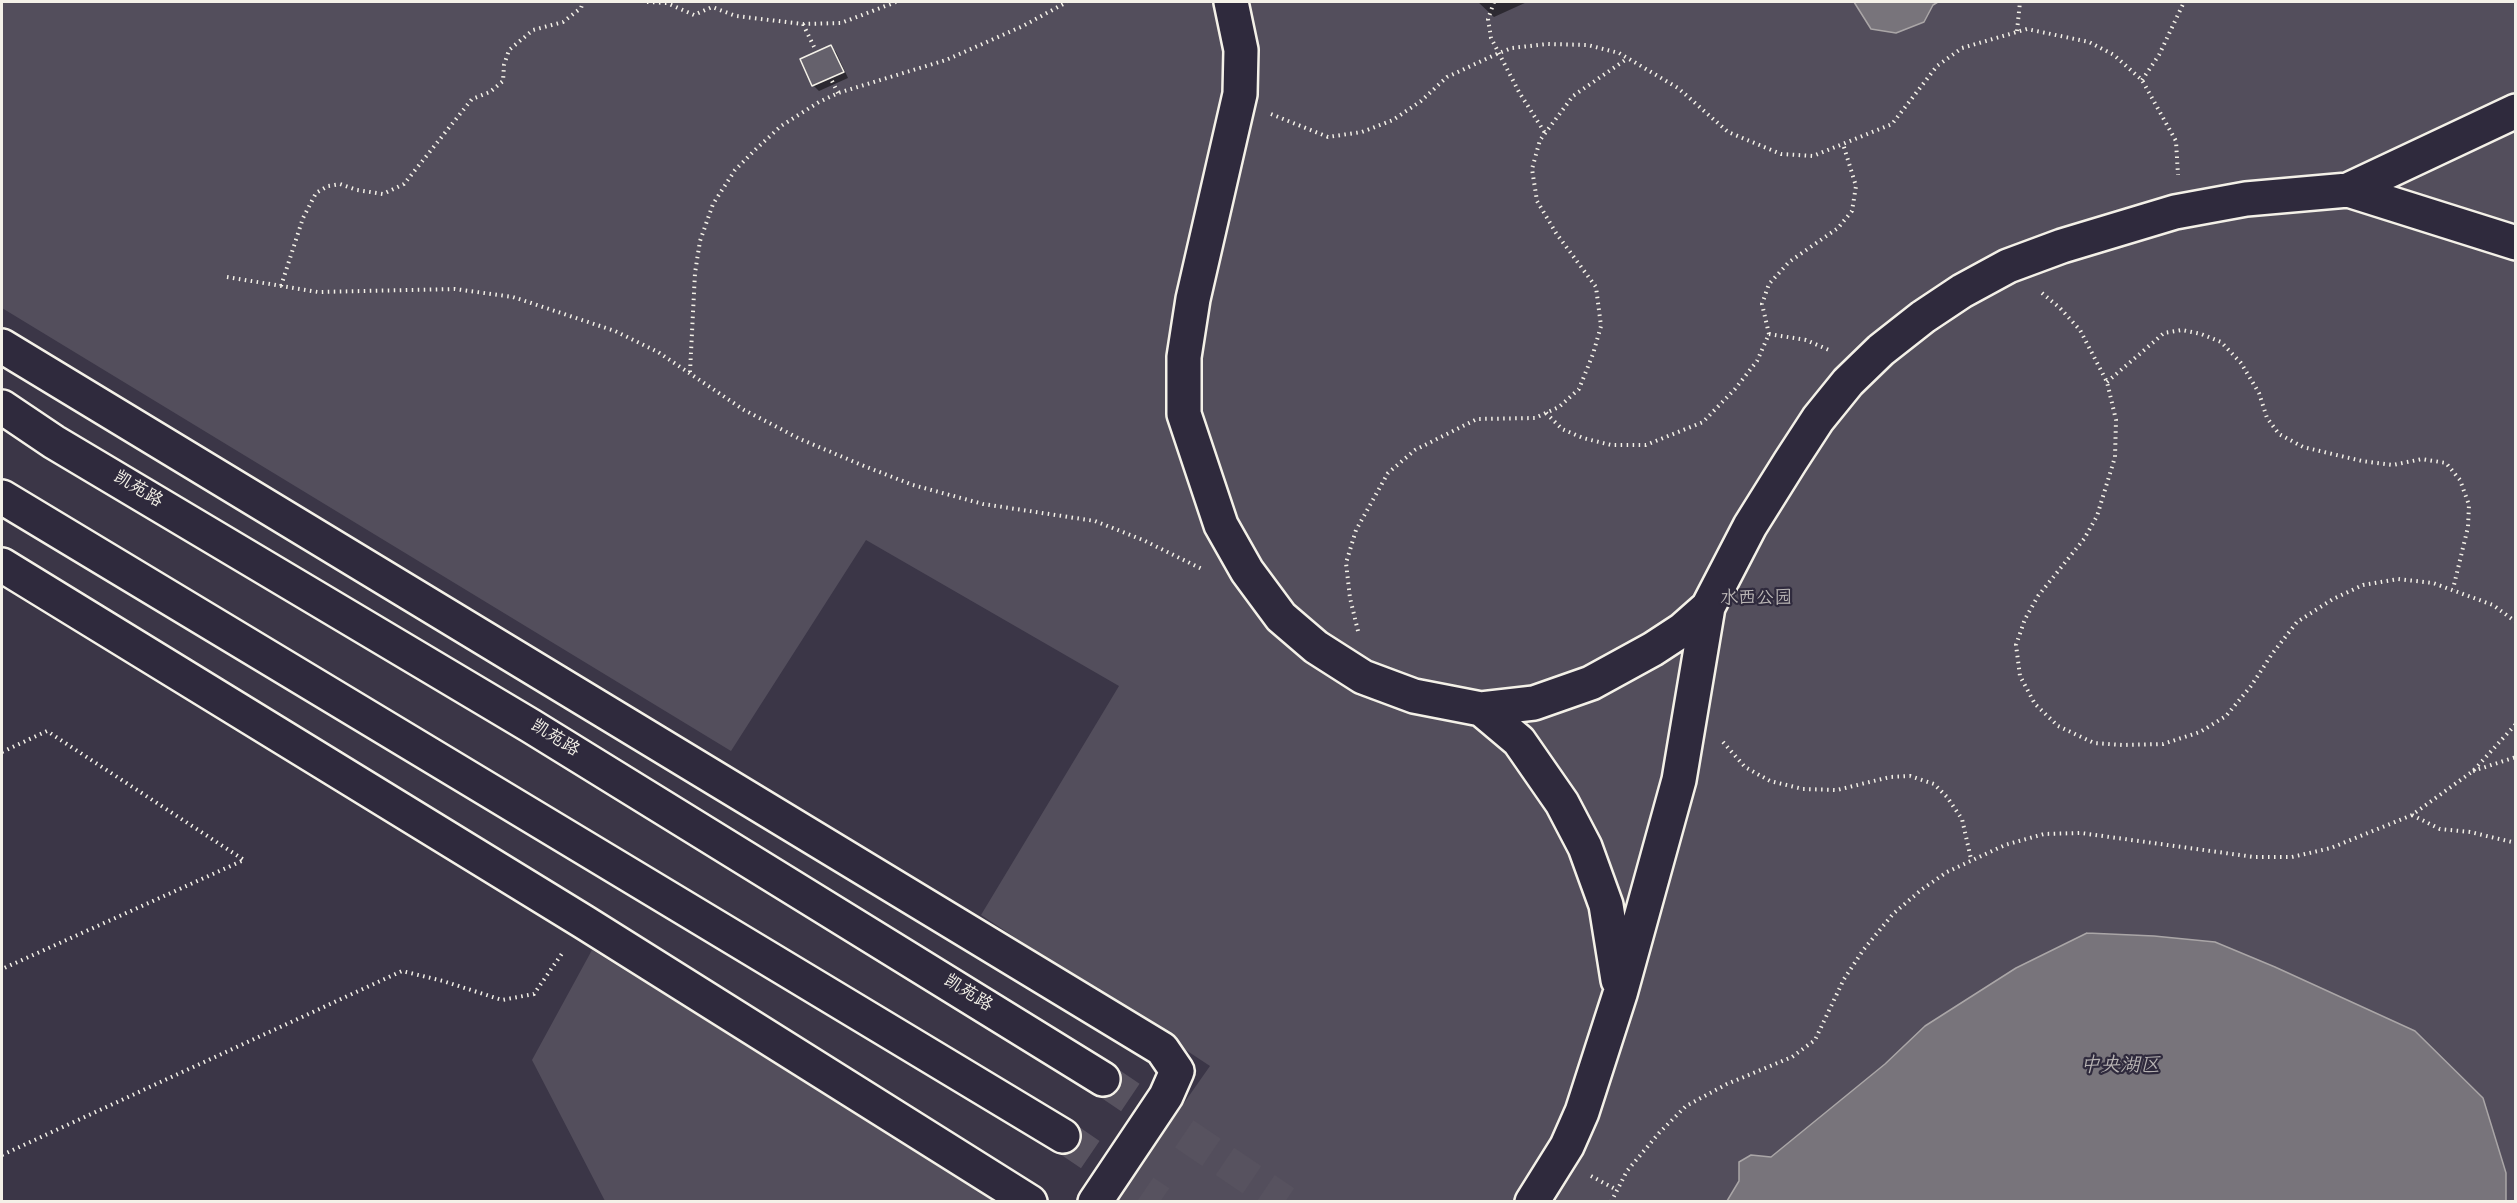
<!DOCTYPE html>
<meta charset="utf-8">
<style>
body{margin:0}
#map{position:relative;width:2517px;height:1203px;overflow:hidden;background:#3b3647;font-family:Dekko,sans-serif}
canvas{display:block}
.frame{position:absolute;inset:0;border:3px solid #f4f1e8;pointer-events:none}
</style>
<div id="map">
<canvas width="2517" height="1203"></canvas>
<div class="frame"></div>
</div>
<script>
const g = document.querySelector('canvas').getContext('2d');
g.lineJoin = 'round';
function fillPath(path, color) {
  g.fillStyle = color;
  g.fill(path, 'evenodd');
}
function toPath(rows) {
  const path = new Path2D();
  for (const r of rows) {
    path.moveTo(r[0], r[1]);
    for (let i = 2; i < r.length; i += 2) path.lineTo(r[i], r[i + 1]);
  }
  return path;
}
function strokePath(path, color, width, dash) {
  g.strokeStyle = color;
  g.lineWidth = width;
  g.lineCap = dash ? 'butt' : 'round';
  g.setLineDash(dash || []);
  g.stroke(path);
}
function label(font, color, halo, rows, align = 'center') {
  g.font = font + ' Dekko,"LXGW WenKai TC",sans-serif';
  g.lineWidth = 4.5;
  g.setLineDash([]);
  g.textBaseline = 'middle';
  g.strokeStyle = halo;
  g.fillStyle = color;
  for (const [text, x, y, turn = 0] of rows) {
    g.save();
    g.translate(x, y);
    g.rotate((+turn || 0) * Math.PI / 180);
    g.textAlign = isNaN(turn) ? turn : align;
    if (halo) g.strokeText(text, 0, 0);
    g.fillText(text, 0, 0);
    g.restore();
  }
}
const green = toPath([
 [2,2,2515,2,2515,1201,1115,1201,1210,1066,981,915,1119,686,866,540,731,751,2,308],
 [592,950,997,1201,605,1201,532,1060]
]);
const water = toPath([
 [1854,2,1938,2,1933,5,1924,22,1896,33,1871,29,1854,2],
 [2087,933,2154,936,2215,942,2275,967,2415,1031,2483,1098,2506,1173,2506,1201,1727,1201,1739,1181,1739,1162,1751,1155,1771,1157,1885,1064,1925,1026,2016,968,2087,933]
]);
const shadow = toPath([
 [1478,2,1527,2,1494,17],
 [831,47,836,52,848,78,819,91,813,85]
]);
const building = toPath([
 [831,45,844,72,812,86,800,59,831,45]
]);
const majorTunnel = toPath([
 [1103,1079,1285,1202],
 [1063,1136,1160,1202]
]);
const path = toPath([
 [647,2,667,3,694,15,712,7,736,16,803,24,841,23,896,2],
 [1494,2,1488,19,1491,38,1519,92,1545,133],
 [803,24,815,49],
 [2017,31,2020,2],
 [2142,80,2159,55,2184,2],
 [832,81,838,93],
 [1271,114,1328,137,1362,132,1393,120,1421,101,1447,77,1499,53,1512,48,1547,44,1588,45,1619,53,1678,88,1728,132,1781,154,1813,156,1892,124,1937,66,1962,48,2027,29,2089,42,2114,55,2142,80,2176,141,2178,175],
 [227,277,318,292,455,289,513,297,615,331,658,352,744,410,800,439,864,466,913,485,983,504,1095,521,1143,540,1204,570],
 [281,286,303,218,316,193,328,186,340,184,357,190,383,194,404,184,472,99,490,92,503,81,504,65,509,50,533,30,563,22,581,8,583,2],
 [2042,293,2060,308,2080,330,2107,382,2116,420,2115,457,2097,516,2084,539,2038,596,2025,619,2016,645,2020,676,2035,704,2058,726,2094,743,2122,745,2163,744,2200,732,2226,716,2251,686,2272,654,2297,622,2333,599,2363,585,2398,579,2433,583,2493,605,2516,622],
 [1769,334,1806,340,1829,350],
 [690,372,695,273,700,241,713,204,735,170,756,149,781,126,819,102,838,93,946,60,1023,26,1067,2],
 [2107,382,2164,333,2182,330,2201,334,2221,342,2241,363,2259,393,2267,418,2279,434,2303,447,2362,461,2393,465,2422,459,2446,463,2460,480,2469,505,2468,527,2453,589],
 [1546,413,1562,429,1583,438,1611,445,1646,445,1703,422,1735,389,1757,361,1769,334,1762,304,1769,284,1789,262,1838,228,1852,211,1856,186,1843,144],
 [1358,631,1350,598,1346,563,1356,530,1388,473,1415,450,1477,419,1535,418,1559,407,1579,389,1593,354,1601,326,1596,287,1556,233,1537,201,1532,169,1540,140,1573,96,1628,58],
 [1723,742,1745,767,1770,781,1803,789,1837,790,1890,777,1910,776,1934,784,1947,797,1962,819,1971,859],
 [2,752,47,731,244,860,2,969],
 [2473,771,2516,757],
 [2412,815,2440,829,2470,832,2516,843],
 [2,1155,402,971,443,981,502,1000,534,994,563,952],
 [1591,1176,1617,1190],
 [1611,1202,1627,1171,1659,1133,1686,1106,1727,1084,1792,1057,1815,1040,1844,979,1864,949,1893,914,1921,890,1947,872,2005,845,2044,834,2081,833,2254,857,2292,857,2331,848,2412,815,2473,771,2516,724]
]);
const minor = toPath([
 [1231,2,1241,50,1240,94,1193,299,1184,357,1184,414,1221,525,1247,571,1281,617,1316,647,1363,677,1414,696,1481,709,1534,703,1591,683,1653,649,1682,630,1708,607],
 [2348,190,2516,111],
 [2,346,1162,1049,1177,1071,1166,1096,1095,1202],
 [2,565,584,922,1030,1202],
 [1481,709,1519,741,1562,803,1585,847,1606,905,1618,980],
 [1532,1202,1567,1146,1582,1112,1620,994,1679,780,1708,607,1750,526,1790,462,1818,419,1848,382,1881,350,1923,317,1962,291,2008,266,2062,246,2175,212,2246,199,2348,190,2516,243]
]);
const major = toPath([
 [2,407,54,442,531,726,1103,1079],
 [2,497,1063,1136]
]);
const streetNames = [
 ["凯苑路",137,491,31],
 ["凯苑路",554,740,32],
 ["凯苑路",967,995,32]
];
const parkNames = [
 ["水西公园",1756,601]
];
const waterNames = [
 ["中央湖区",2120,1068]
];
fillPath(green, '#534e5c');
fillPath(water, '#78747b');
strokePath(water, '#aaa6a7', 1.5);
fillPath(shadow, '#0007');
fillPath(building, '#65616c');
strokePath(building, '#f4f1e8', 1.5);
strokePath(majorTunnel, '#57525f', 33, [33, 16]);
strokePath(minor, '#f4f1e8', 38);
strokePath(major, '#f4f1e8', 38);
strokePath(path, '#f4f1e8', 4, [1.5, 4.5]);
strokePath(minor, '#2f2a3d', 33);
strokePath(major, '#2f2a3d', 33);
label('18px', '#f4f1e8', '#2f2a3d', streetNames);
label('18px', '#bcb8b7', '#2f2a3d', parkNames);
label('italic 20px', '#b6b2b2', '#2f2a3d', waterNames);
</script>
